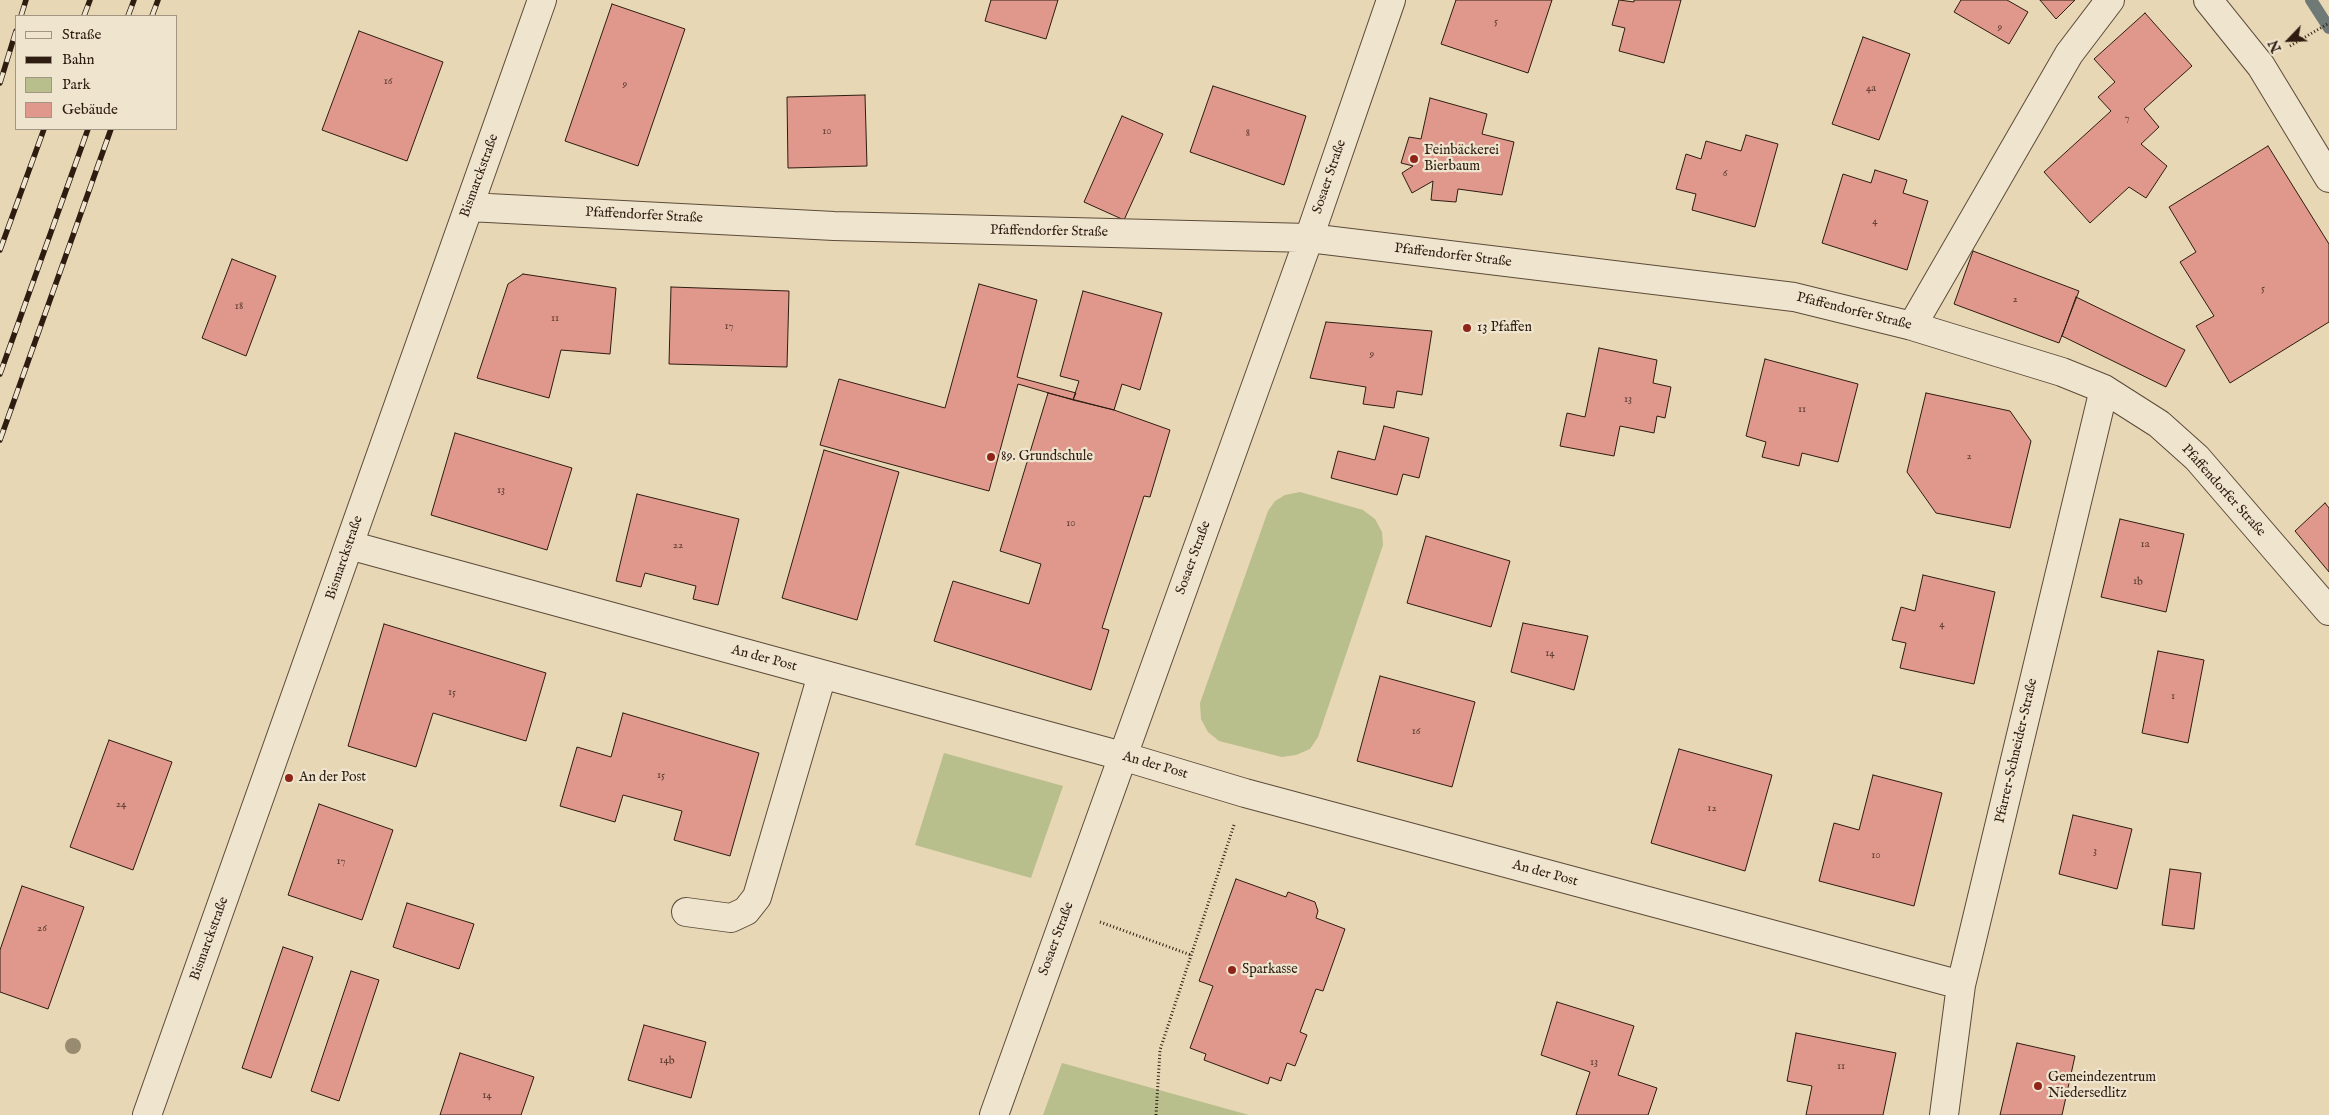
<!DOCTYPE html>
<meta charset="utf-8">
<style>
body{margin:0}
#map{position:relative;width:2329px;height:1115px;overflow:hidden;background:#e7d7b5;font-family:"IM FELL English",serif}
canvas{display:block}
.legend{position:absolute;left:15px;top:15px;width:162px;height:115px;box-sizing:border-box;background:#efe5cf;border:1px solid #a29583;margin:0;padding:6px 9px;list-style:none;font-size:15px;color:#2e1c10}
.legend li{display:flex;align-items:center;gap:10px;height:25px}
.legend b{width:25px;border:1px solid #a29583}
.north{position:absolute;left:2264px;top:15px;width:50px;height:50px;-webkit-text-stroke:4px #efe5cf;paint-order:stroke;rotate:246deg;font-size:14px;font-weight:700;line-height:20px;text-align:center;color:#2e1c10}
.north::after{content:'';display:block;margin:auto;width:18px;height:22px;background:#2e1c10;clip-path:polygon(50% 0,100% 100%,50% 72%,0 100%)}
</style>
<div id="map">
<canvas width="2329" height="1115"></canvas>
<ul class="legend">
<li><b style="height:6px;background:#efe5cf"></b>Straße</li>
<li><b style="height:6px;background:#2e1c10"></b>Bahn</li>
<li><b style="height:14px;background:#b8be8c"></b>Park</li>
<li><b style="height:14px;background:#e0988c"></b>Gebäude</li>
</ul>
<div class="north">N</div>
</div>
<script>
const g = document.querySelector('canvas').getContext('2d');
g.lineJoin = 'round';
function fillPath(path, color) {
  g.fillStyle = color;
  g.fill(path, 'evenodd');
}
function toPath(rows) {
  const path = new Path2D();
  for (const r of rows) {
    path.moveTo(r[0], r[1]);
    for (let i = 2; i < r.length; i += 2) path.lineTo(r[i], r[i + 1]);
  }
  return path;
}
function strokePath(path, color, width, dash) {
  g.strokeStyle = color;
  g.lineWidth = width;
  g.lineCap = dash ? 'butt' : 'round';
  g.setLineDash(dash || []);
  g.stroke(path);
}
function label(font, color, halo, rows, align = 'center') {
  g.font = font + ' "IM FELL English",serif';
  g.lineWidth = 4.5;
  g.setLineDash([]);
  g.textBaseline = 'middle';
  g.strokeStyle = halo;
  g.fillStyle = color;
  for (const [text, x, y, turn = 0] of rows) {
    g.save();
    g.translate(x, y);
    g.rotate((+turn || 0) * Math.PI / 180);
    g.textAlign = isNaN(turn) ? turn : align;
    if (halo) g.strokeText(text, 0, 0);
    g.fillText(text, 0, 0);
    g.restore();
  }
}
const green = toPath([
 [1300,492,1363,510,1375,519,1382,532,1383,545,1318,737,1310,749,1296,755,1282,757,1219,741,1208,732,1201,719,1200,703,1268,511,1275,501,1285,495],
 [944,753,1063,786,1031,878,915,845],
 [1062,1063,1249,1115,1043,1115]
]);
const stream = toPath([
 [2311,0,2329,28]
]);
const building = toPath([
 [991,0,1058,0,1046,39,985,21,991,0],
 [1456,0,1552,0,1528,73,1441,44,1456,0],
 [1619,0,1634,2,1634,0,1681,0,1664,63,1619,51,1625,28,1612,25,1619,0],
 [1961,0,2007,0,2028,12,2009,44,1954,12,1961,0],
 [2040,0,2075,0,2056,19,2040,0],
 [612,4,685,29,638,166,565,141,612,4],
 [2145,13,2192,66,2144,109,2159,127,2141,144,2167,166,2146,198,2129,187,2090,223,2044,172,2111,111,2098,97,2115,82,2094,59,2145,13],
 [359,31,443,62,407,161,322,130,359,31],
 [1863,37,1910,54,1879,140,1832,124,1863,37],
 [1213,86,1306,116,1284,185,1190,152,1213,86],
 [865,95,867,166,788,168,787,97,865,95],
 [1430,98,1487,114,1482,134,1514,142,1502,195,1458,189,1456,202,1431,200,1433,181,1412,193,1402,173,1413,166,1401,163,1409,137,1421,139,1430,98],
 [1122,116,1163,134,1124,220,1084,202,1122,116],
 [1746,135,1778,144,1755,227,1692,210,1696,194,1676,189,1686,154,1701,159,1706,141,1741,151,1746,135],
 [2268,146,2329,244,2329,322,2230,383,2196,326,2214,316,2180,262,2196,252,2169,207,2268,146],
 [1875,170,1907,180,1903,193,1928,201,1907,270,1822,243,1843,174,1871,183,1875,170],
 [1973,251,2079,291,2059,343,1954,304,1973,251],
 [232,259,276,276,246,356,202,338,232,259],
 [523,274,616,288,610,354,561,350,549,398,477,378,508,284,523,274],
 [979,284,1037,300,1017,377,1076,393,1073,400,1018,384,989,491,820,445,839,379,945,408,979,284],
 [671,287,789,291,787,367,669,364,671,287],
 [1083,291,1162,313,1140,390,1122,384,1114,410,1073,400,1079,381,1060,376,1083,291],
 [2076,297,2185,350,2166,387,2062,336,2076,297],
 [1326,322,1432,331,1422,395,1397,391,1394,408,1363,404,1366,387,1310,378,1326,322],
 [1599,348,1657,360,1653,383,1671,387,1665,418,1657,416,1654,433,1620,426,1614,456,1560,446,1567,413,1585,417,1599,348],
 [1765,359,1858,384,1838,462,1802,453,1799,466,1762,457,1766,442,1746,436,1765,359],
 [1048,393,1114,410,1170,430,1150,497,1144,496,1102,628,1109,630,1091,690,934,641,953,581,1029,604,1041,564,1000,551,1048,393],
 [1926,393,2010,411,2031,441,2010,528,1936,513,1907,472,1926,393],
 [1384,426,1429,438,1419,478,1403,474,1397,495,1331,478,1338,451,1375,460,1384,426],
 [455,433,572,468,547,550,431,515,455,433],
 [824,450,899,472,857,620,782,598,824,450],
 [637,494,739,519,718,605,693,599,696,586,645,573,641,587,616,581,637,494],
 [2325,503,2329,508,2329,572,2295,531,2325,503],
 [2120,519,2184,534,2166,612,2101,597,2120,519],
 [1426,536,1510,561,1491,627,1407,603,1426,536],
 [1923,575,1995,592,1974,684,1900,668,1906,643,1892,640,1901,607,1915,611,1923,575],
 [1523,623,1588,636,1574,690,1511,672,1523,623],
 [384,624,546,673,526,741,433,713,416,767,348,746,384,624],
 [2158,651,2204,660,2188,743,2142,733,2158,651],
 [1380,676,1475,702,1452,787,1357,761,1380,676],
 [623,713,759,753,730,856,674,840,682,811,623,795,615,822,560,806,577,747,611,757,623,713],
 [109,740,172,762,133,870,70,847,109,740],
 [1679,749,1772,775,1745,871,1651,843,1679,749],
 [1873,775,1942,793,1914,906,1819,881,1834,823,1859,830,1873,775],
 [319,804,393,830,362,920,288,895,319,804],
 [2073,815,2132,829,2117,889,2059,874,2073,815],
 [2170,869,2201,873,2194,929,2162,925,2170,869],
 [1236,879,1286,897,1288,892,1315,902,1318,911,1316,918,1345,929,1323,991,1316,989,1300,1032,1307,1035,1295,1066,1287,1063,1281,1081,1270,1077,1268,1084,1204,1060,1206,1054,1190,1048,1213,986,1199,981,1236,879],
 [22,886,84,907,48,1009,0,992,0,950,22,886],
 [407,903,474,924,459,969,393,947,407,903],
 [283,947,313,957,271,1078,242,1068,283,947],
 [351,971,379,980,339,1101,311,1091,351,971],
 [1557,1002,1634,1026,1618,1075,1657,1088,1648,1115,1576,1115,1590,1072,1541,1055,1557,1002],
 [644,1025,706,1042,691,1098,628,1080,644,1025],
 [1796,1033,1896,1053,1883,1115,1806,1115,1812,1086,1787,1081,1796,1033],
 [2017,1043,2075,1056,2062,1115,2000,1115,2017,1043],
 [460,1053,534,1077,521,1115,440,1115,460,1053]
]);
const path = toPath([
 [2290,46,2329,23],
 [1100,922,1191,955],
 [1156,1115,1160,1050,1234,825]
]);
const minor = toPath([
 [2208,0,2261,66,2329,178],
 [469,207,834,226,1309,238,1794,297,1912,326,2062,372,2104,389,2159,424,2197,458,2329,611],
 [1912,326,2069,54,2110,0],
 [349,545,1122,756,1245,793,1961,985],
 [686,912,731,918,746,911,757,897,822,675],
 [147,1115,542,0],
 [994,1115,1309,238,1391,0],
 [1944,1115,1961,985,2104,389]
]);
const rail = toPath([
 [21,16,26,0],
 [84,16,90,0],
 [128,16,134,0],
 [152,16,158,0],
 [0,83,16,31],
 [0,250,44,129],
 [0,374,88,129],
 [0,440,111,129]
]);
const trees = [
 [73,1046]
];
const markers = [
 [1414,159,5,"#8f2418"],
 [1467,328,5,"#8f2418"],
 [991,457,5,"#8f2418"],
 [289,778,5,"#8f2418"],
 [1232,970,5,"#8f2418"],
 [2038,1086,5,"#8f2418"]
];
const numberNames = [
 ["5",1496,22],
 ["9",2000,28],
 ["16",388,82],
 ["9",625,85],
 ["4a",1871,89],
 ["7",2127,119],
 ["10",827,132],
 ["8",1248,134],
 ["6",1725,174],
 ["4",1875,222],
 ["5",2263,289],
 ["2",2015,300],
 ["18",239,307],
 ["11",555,319],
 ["17",729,327],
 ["9",1372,355],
 ["13",1628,400],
 ["11",1802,410],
 ["2",1969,457],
 ["13",501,491],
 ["10",1071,524],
 ["1a",2145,545],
 ["22",678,546],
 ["1b",2138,582],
 ["4",1942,625],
 ["14",1550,654],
 ["15",452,693],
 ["1",2173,697],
 ["16",1416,732],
 ["15",661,776],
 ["24",121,805],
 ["12",1712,809],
 ["3",2095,852],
 ["10",1876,856],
 ["17",341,862],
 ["26",42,929],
 ["14b",667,1061],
 ["13",1594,1063],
 ["11",1841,1067],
 ["14",487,1096]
];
const poiNames = [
 ["Feinbäckerei",1424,151],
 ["Bierbaum",1424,167],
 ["13 Pfaffen",1477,328],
 ["89. Grundschule",1001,457],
 ["An der Post",299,778],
 ["Sparkasse",1242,970],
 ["Gemeindezentrum",2048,1078],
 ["Niedersedlitz",2048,1094]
];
const streetNames = [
 ["Bismarckstraße",480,176,-70],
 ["Sosaer Straße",1330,177,-71],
 ["Pfaffendorfer Straße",644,216,3],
 ["Pfaffendorfer Straße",1049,232,1],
 ["Pfaffendorfer Straße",1453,256,7],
 ["Pfaffendorfer Straße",1854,312,14],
 ["Pfaffendorfer Straße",2223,491,48],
 ["Bismarckstraße",345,558,-71],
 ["Sosaer Straße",1194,558,-70],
 ["An der Post",764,659,15],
 ["Pfarrer-Schneider-Straße",2017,751,-77],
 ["An der Post",1155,766,16],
 ["An der Post",1545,874,15],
 ["Bismarckstraße",210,939,-70],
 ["Sosaer Straße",1057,939,-70]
];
fillPath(green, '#b8be8c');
strokePath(stream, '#6f7975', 12);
fillPath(building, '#e0988c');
strokePath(building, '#2e1c10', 1);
strokePath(minor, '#5c4b39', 30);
strokePath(path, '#2e1c10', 3, [1, 2.5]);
strokePath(minor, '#efe5cf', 28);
strokePath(rail, '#2e1c10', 5.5);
strokePath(rail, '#efe5cf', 4, [11]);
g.fillStyle = '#988b6f';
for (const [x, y] of trees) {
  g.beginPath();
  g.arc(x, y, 8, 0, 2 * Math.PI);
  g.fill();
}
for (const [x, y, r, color] of markers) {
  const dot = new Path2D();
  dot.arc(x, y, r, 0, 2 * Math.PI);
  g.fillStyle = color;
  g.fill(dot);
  strokePath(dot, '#efe5cf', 2);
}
label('11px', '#5a3b2f', null, numberNames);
label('14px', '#2e1c10', '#efe5cf', poiNames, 'left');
label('14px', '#2e1c10', '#efe5cf', streetNames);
</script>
